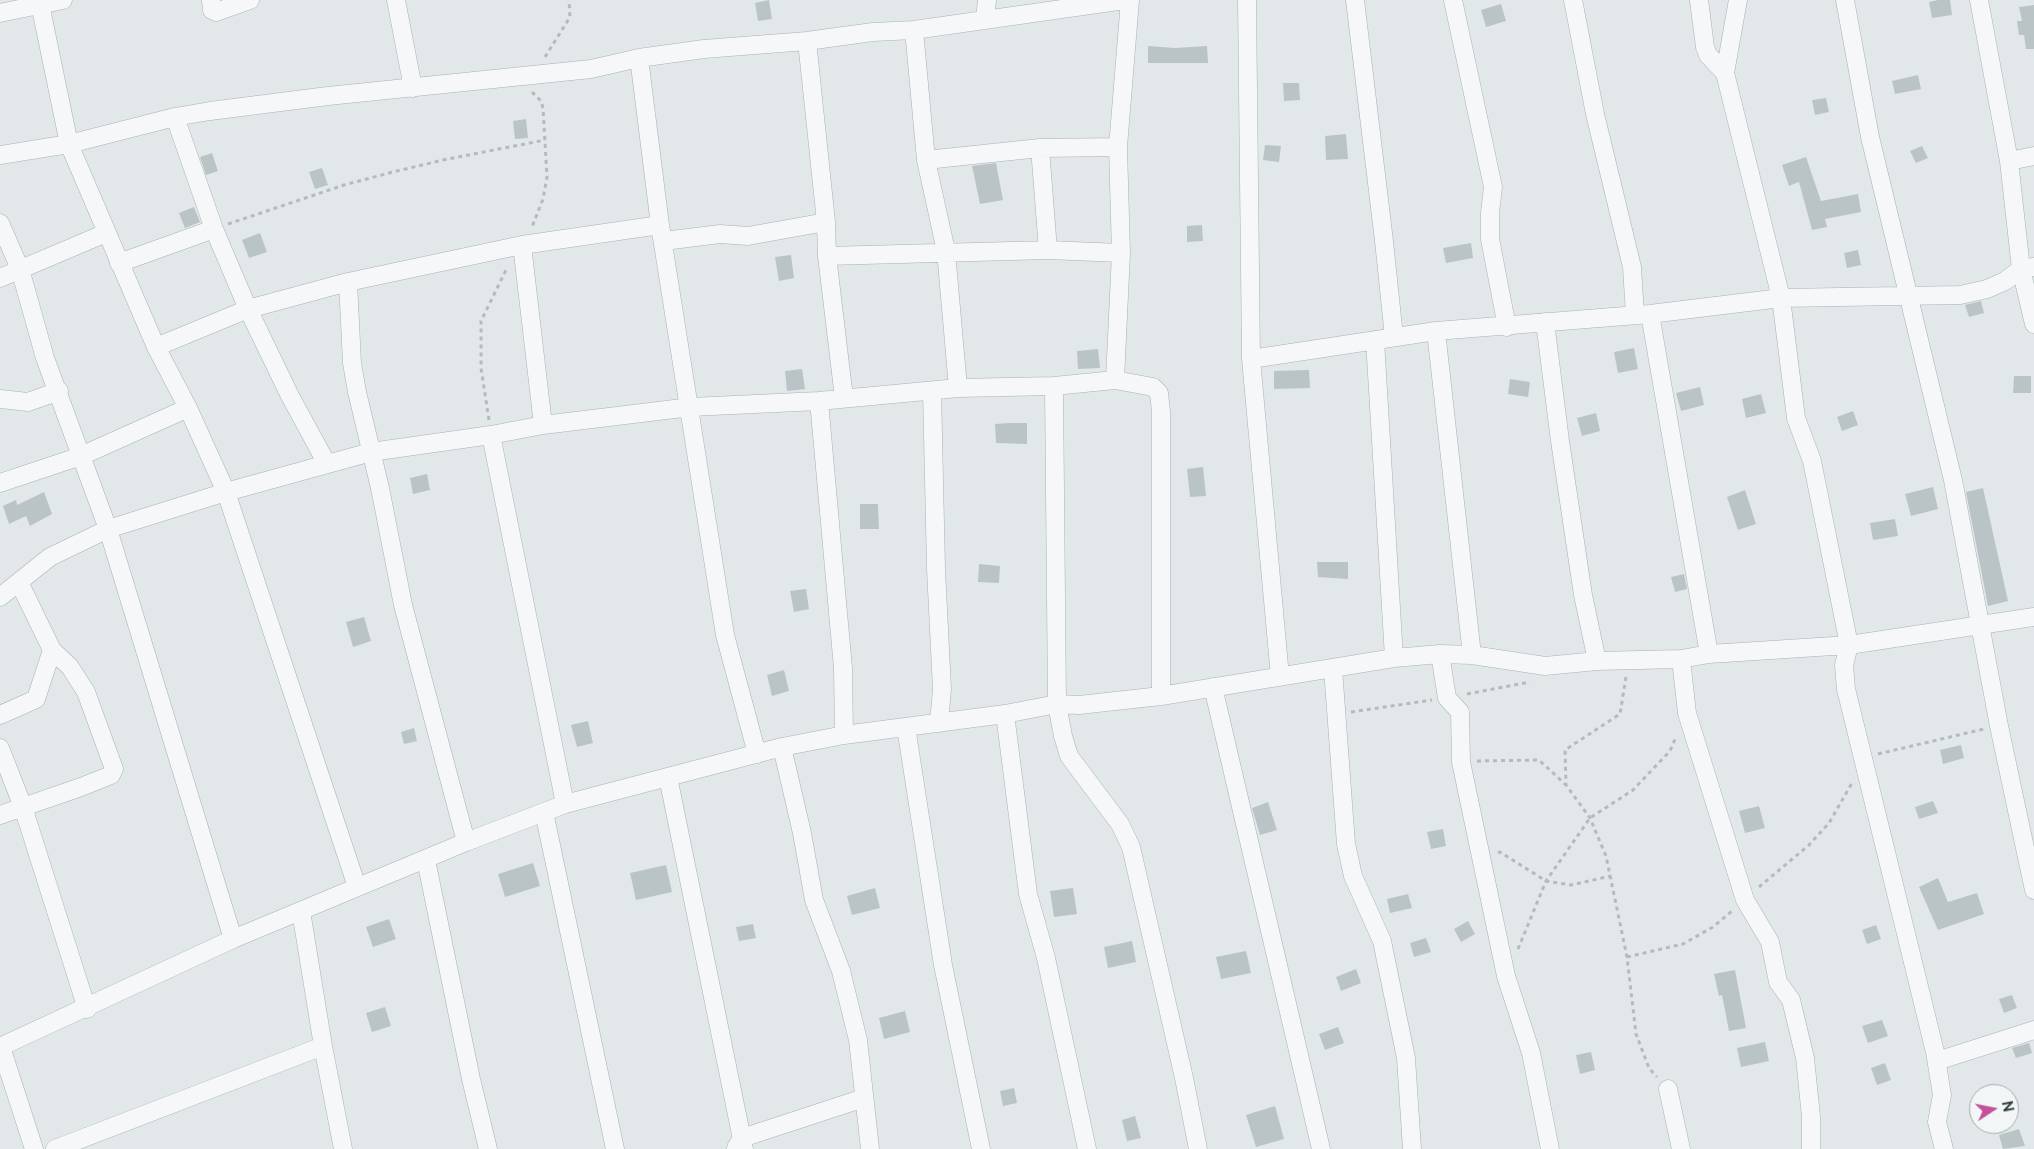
<!DOCTYPE html>
<style>
body{margin:0}
#map{position:relative;width:2034px;height:1149px;overflow:hidden;background:#e2e8e9;font-family:Raleway,sans-serif}
canvas{display:block}
.north{position:absolute;left:1969px;top:1084px;width:50px;height:50px;box-sizing:border-box;background:#f2f6f7;border:1px solid #a3acae;border-radius:50%;rotate:79deg;font-size:14px;font-weight:700;line-height:20px;text-align:center;color:#2c3d40}
.north::after{content:'';display:block;margin:auto;width:18px;height:22px;background:#c35298;clip-path:polygon(50% 0,100% 100%,50% 72%,0 100%)}
</style>
<div id="map">
<canvas width="2034" height="1149"></canvas>
<div class="north">N</div>
</div>
<script>
const g = document.querySelector('canvas').getContext('2d');
g.lineJoin = 'round';
function fillPath(path, color) {
  g.fillStyle = color;
  g.fill(path, 'evenodd');
}
function toPath(rows) {
  const path = new Path2D();
  for (const r of rows) {
    path.moveTo(r[0], r[1]);
    for (let i = 2; i < r.length; i += 2) path.lineTo(r[i], r[i + 1]);
  }
  return path;
}
function strokePath(path, color, width, dash) {
  g.strokeStyle = color;
  g.lineWidth = width;
  g.lineCap = dash ? 'butt' : 'round';
  g.setLineDash(dash || []);
  g.stroke(path);
}
const building = toPath([
 [769,0,772,19,758,21,755,3],
 [1938,0,1950,0,1952,15,1932,18,1929,2],
 [1501,4,1506,21,1486,27,1481,10],
 [2034,5,2034,49,2026,49,2024,35,2019,35,2017,21,2022,21,2019,7],
 [1148,46,1175,48,1207,46,1208,63,1148,63],
 [1918,75,1921,89,1895,94,1892,81],
 [1283,83,1299,83,1300,100,1284,101],
 [1826,98,1829,112,1815,115,1812,100],
 [526,119,528,138,515,139,513,121],
 [1346,134,1348,159,1326,160,1325,136],
 [1265,145,1281,146,1279,162,1263,160],
 [1922,146,1928,158,1916,163,1910,151],
 [212,153,218,171,206,175,200,157],
 [1806,157,1821,201,1858,194,1861,212,1825,219,1827,227,1812,230,1799,182,1789,186,1782,165],
 [996,163,1003,200,980,204,972,166],
 [322,168,328,185,315,189,309,172],
 [194,207,200,222,185,228,179,213],
 [1202,225,1203,241,1187,242,1187,226],
 [260,233,267,252,249,258,242,240],
 [1471,243,1473,258,1446,263,1443,248],
 [1858,250,1861,265,1847,268,1844,253],
 [791,255,794,278,779,281,775,257],
 [1981,301,1984,313,1969,317,1965,305],
 [1634,348,1638,369,1618,373,1614,352],
 [1098,349,1100,368,1078,369,1077,351],
 [802,369,805,389,787,391,785,371],
 [1309,370,1310,388,1274,389,1274,371],
 [2014,376,2031,376,2031,393,2013,393],
 [1510,379,1530,382,1528,397,1508,394],
 [1700,387,1704,405,1681,411,1676,393],
 [1761,394,1766,413,1746,418,1742,399],
 [1853,411,1858,425,1842,431,1837,417],
 [1596,413,1600,431,1582,436,1577,418],
 [1009,423,1027,423,1027,444,996,443,995,424],
 [1203,467,1206,496,1190,497,1187,469],
 [427,474,430,490,413,494,410,478],
 [1933,487,1938,509,1911,516,1905,494],
 [1983,488,2008,601,1988,606,1966,492],
 [1745,490,1756,524,1738,530,1727,497],
 [44,492,52,514,30,526,26,516,9,524,3,506,16,500,17,505],
 [860,504,878,504,879,529,860,529],
 [1895,519,1898,536,1873,540,1870,523],
 [1317,562,1348,562,1348,579,1318,577],
 [979,564,1000,566,999,583,978,582],
 [1684,574,1687,589,1675,592,1671,577],
 [806,589,809,609,794,612,790,591],
 [364,617,371,641,353,647,346,622],
 [784,670,789,691,772,696,767,675],
 [588,721,593,743,577,747,571,725],
 [414,728,417,741,404,744,401,732],
 [1961,745,1964,758,1943,764,1940,750],
 [1933,801,1938,813,1919,819,1915,807],
 [1268,802,1277,830,1260,835,1252,808],
 [1759,806,1765,828,1745,833,1739,811],
 [1443,829,1446,846,1431,849,1427,832],
 [533,863,540,886,505,897,498,874],
 [666,865,672,892,636,900,630,873],
 [1938,878,1948,902,1977,893,1984,914,1938,930,1919,887],
 [875,888,880,908,852,915,847,896],
 [1073,888,1077,914,1054,917,1050,891],
 [1408,894,1412,908,1390,913,1387,899],
 [389,919,396,939,373,947,366,927],
 [1468,921,1475,934,1461,942,1454,929],
 [753,924,756,938,739,941,736,927],
 [1876,925,1881,939,1867,944,1862,930],
 [1426,938,1431,952,1414,957,1410,943],
 [1132,941,1136,962,1108,968,1104,947],
 [1246,951,1251,973,1221,979,1216,957],
 [1356,969,1361,983,1341,991,1336,977],
 [1735,970,1746,1028,1729,1031,1722,995,1719,996,1714,974],
 [2012,995,2017,1008,2004,1013,1999,999],
 [385,1007,391,1026,372,1032,366,1013],
 [905,1011,910,1032,884,1039,879,1018],
 [1882,1020,1888,1036,1868,1043,1862,1026],
 [1338,1027,1344,1043,1325,1050,1319,1034],
 [1765,1042,1769,1061,1741,1067,1737,1048],
 [2029,1043,2032,1053,2016,1058,2012,1048],
 [1591,1052,1595,1070,1580,1074,1576,1055],
 [1885,1063,1891,1080,1877,1085,1871,1068],
 [1014,1088,1017,1103,1003,1106,1000,1091],
 [1275,1106,1284,1139,1256,1147,1246,1115],
 [1135,1116,1141,1138,1127,1141,1122,1120],
 [2019,1129,2025,1146,2003,1149,1999,1135]
]);
const path = toPath([
 [545,57,570,17,569,0],
 [532,92,541,101,543,108,547,177,543,199,532,227],
 [228,224,344,185,393,172,443,160,545,140],
 [489,420,481,368,481,321,507,268],
 [1626,677,1620,714,1565,750,1566,785,1590,818,1606,856,1627,957,1636,1034,1649,1068,1657,1077],
 [1467,694,1530,682],
 [1351,712,1432,700],
 [1878,754,1984,729],
 [1477,761,1539,760,1566,785],
 [1498,853,1500,852,1546,881,1571,885,1611,876],
 [1759,887,1809,845,1829,823,1852,783],
 [1518,949,1546,881,1590,818,1633,790,1670,751,1676,737],
 [1627,957,1683,944,1713,927,1732,911]
]);
const minor = toPath([
 [211,0,212,10,216,12,250,0],
 [396,0,413,88],
 [1247,0,1251,359,1280,677],
 [1355,0,1384,241,1394,337],
 [1453,0,1493,187,1490,213,1490,239,1507,327],
 [1573,0,1595,114,1632,267,1635,315],
 [1699,0,1705,47,1708,55,1725,73],
 [1738,0,1725,73,1781,298,1796,418,1812,461,1849,645,1844,665,1846,689,1935,1052,1942,1095,1937,1122,1944,1149],
 [1845,0,1870,137,1953,480,1999,726,2034,890],
 [1979,0,2009,161,2021,269,2034,324],
 [40,4,69,144,156,347,188,408,226,492,357,887],
 [0,13,63,0],
 [985,19,987,0],
 [914,30,926,160,946,251,958,388],
 [807,41,826,222,827,256,844,398],
 [639,58,660,225,725,635,757,754],
 [175,117,214,229,248,309,290,396,327,464],
 [1040,148,1048,250],
 [0,155,69,144,175,117,210,111,328,96,591,69,639,58,704,49,807,41,873,32,914,30,1125,0],
 [926,160,1040,148,1118,147],
 [2009,161,2034,156],
 [0,223,20,269,45,358,108,529,233,939],
 [664,241,720,234,748,236,826,222],
 [522,245,543,425],
 [827,256,1048,250,1121,253],
 [119,263,214,229],
 [0,278,106,233],
 [348,282,352,363,357,392,380,488,403,605,466,842],
 [1650,314,1709,654],
 [1545,322,1560,441,1583,595,1597,661],
 [1436,331,1472,655],
 [1375,340,1394,658],
 [156,347,248,309,348,282,522,245,660,225],
 [1251,359,1436,331,1650,314,1781,298,1960,295,1987,289,2005,281,2021,269,2034,267],
 [1115,380,1121,253,1118,147,1130,0],
 [1054,386,1115,380,1153,387,1159,393,1161,412,1161,696],
 [932,391,936,569,942,689,939,723],
 [0,399,28,402,59,391],
 [819,401,843,668,844,735],
 [0,483,81,456,188,408],
 [0,597,50,557,108,529,226,492,371,452,491,435],
 [1440,654,1447,698,1460,712,1461,762,1506,976,1531,1053,1550,1149],
 [1681,659,1687,713,1745,900,1770,942,1778,982,1791,1000,1805,1058,1811,1117,1811,1149],
 [1333,669,1346,844,1353,876,1382,941,1406,1058,1412,1149],
 [1213,687,1321,1149],
 [1005,714,1028,894,1046,958,1087,1149],
 [0,715,36,699,52,650],
 [906,727,943,965,981,1149],
 [782,747,802,833,814,900,841,971,858,1040,870,1149],
 [0,748,23,807,87,1009],
 [668,777,744,1149],
 [565,804,491,435,543,425,691,407,819,401,958,388,1054,386,1057,704,1063,736,1069,756,1120,824,1131,847,1184,1078,1198,1149],
 [544,812,615,1149],
 [0,815,81,787,111,775,114,769,86,692,70,667,52,650,19,582],
 [426,860,471,1079,488,1149],
 [301,911,323,1046,343,1149],
 [0,1047,233,939,466,842,565,804,782,747,844,735,1005,714,1057,704,1079,705,1161,696,1394,658,1440,654,1472,655,1545,666,1597,661,1681,659,1709,654,1849,645,2034,617],
 [1,1047,34,1149],
 [1937,1061,2034,1030],
 [1668,1089,1681,1149],
 [736,1148,742,1138,864,1098],
 [55,1149,323,1046]
]);
fillPath(building, '#bac4c6');
strokePath(minor, '#a8b1b3', 19);
strokePath(path, '#b5bbbd', 3, [4, 4]);
strokePath(minor, '#f5f7f8', 18);
</script>
